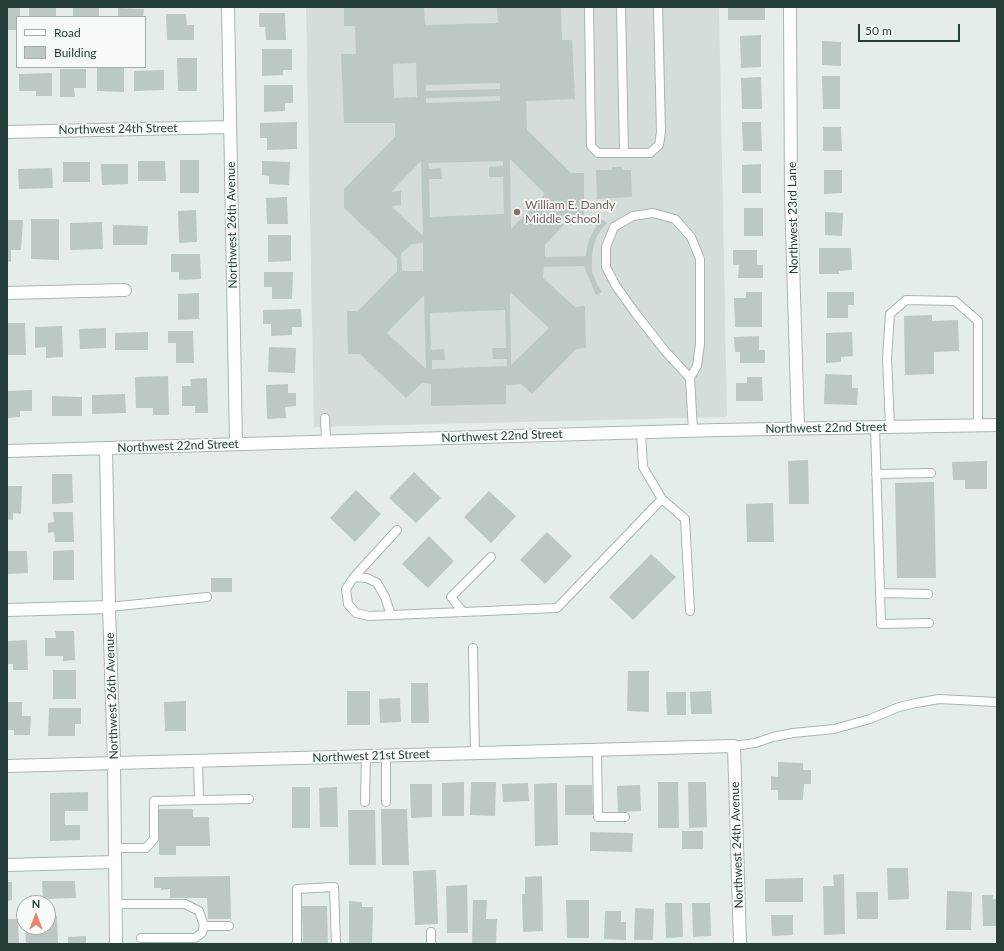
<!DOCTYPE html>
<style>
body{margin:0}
#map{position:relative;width:1004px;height:951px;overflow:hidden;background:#e5edea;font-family:Lato,sans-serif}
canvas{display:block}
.frame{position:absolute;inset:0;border:8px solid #253e37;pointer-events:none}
.legend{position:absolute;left:16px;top:16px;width:130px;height:52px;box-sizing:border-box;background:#f6faf8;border:1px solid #a2afab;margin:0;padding:5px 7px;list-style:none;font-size:12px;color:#253e37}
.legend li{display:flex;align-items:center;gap:8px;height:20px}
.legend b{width:20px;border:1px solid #a2afab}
.north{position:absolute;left:16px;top:895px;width:40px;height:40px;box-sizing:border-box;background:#f6faf8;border:1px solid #a2afab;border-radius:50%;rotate:0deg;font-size:11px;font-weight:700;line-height:16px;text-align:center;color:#253e37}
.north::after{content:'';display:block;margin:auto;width:14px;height:18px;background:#e88468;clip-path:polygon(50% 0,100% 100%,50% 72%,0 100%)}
.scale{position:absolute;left:858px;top:24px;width:102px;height:18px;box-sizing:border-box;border:2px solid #253e37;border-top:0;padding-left:5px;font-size:12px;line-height:14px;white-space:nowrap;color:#253e37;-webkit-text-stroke:3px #f6faf8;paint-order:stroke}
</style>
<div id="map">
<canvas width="1004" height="951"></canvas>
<div class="frame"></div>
<ul class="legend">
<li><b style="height:5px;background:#fff"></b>Road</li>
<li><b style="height:11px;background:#bbc8c3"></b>Building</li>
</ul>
<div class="north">N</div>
<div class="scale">50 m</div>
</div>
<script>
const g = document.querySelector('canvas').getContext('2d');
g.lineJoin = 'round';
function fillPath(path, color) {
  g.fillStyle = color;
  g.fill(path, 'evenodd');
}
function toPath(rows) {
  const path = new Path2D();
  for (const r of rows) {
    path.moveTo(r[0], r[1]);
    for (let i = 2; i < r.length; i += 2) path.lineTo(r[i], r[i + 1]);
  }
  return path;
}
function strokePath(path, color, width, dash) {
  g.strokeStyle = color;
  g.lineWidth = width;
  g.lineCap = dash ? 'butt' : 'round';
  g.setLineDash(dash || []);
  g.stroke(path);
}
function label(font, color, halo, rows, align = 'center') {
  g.font = font + ' Lato,sans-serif';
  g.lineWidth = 3.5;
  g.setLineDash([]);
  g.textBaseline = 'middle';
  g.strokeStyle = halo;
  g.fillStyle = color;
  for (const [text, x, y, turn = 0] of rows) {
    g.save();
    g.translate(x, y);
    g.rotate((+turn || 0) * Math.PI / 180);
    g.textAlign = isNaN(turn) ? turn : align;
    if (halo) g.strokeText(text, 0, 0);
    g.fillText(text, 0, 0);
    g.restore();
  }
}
const built = toPath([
 [306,7,719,7,727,417,314,427]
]);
const building = toPath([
 [7,7,20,7,20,17,17,17,17,30,7,30],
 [29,7,56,7,56,17,29,17],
 [73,7,99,7,99,17,73,17],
 [344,7,424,7,425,25,498,23,497,7,561,7,562,40,572,40,575,99,526,101,527,130,571,173,584,173,584,215,573,215,545,245,545,257,586,256,587,248,589,240,596,226,602,219,607,223,600,231,596,238,593,248,592,257,592,272,598,286,602,292,596,295,590,281,584,266,544,267,543,278,575,307,585,306,586,348,576,349,532,394,521,384,506,385,506,404,431,406,431,384,422,383,406,398,360,354,348,354,347,311,358,311,397,271,397,258,344,208,344,189,395,137,395,123,344,123,341,54,356,54,355,26,344,26],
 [416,63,417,97,394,98,393,64],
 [500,83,500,89,426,91,426,85],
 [500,96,500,101,426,103,426,98],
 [510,159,545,194,511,229],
 [421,161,423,236,391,206,401,205,401,191,391,192],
 [503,161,503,166,489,167,489,177,503,177,504,214,430,217,429,179,442,179,441,168,429,169,428,163],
 [423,243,423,271,402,271,401,254,412,244],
 [510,292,549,328,511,365],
 [424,295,426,369,387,333],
 [505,310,506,348,492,348,493,359,507,359,507,366,432,369,432,360,445,360,444,349,431,350,430,313],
 [728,7,765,7,765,20,728,20],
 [118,8,144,9,143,17,118,17],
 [259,13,285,13,286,40,266,40,265,27,259,27],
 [166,14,186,14,187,25,194,25,194,40,167,40],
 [761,35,761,67,741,68,740,36],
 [822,41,841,42,841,66,822,65],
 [262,49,292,49,292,70,283,70,283,75,262,76],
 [177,58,197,58,197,91,178,91],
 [97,67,124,67,124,92,97,91],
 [60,69,86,69,86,88,74,88,75,97,60,97],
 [164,70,164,90,134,91,134,71],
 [52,73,52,96,36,96,36,91,19,91,19,74],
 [822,76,840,76,840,109,823,109],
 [761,77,762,109,742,109,741,78],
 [264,85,293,85,293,103,285,103,285,111,264,112],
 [297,122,297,149,267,150,267,138,260,138,260,123],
 [742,122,761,122,762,151,743,151],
 [823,127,841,127,842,151,823,151],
 [180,160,199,160,199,193,180,193],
 [138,161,165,161,166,181,138,181],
 [262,161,290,162,289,185,269,184,269,176,262,175],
 [63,162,90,162,90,182,63,182],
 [101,164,128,164,128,184,102,185],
 [761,164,761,193,742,193,742,165],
 [612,167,622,167,622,170,631,170,632,197,597,199,596,170,612,170],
 [52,168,53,188,19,189,18,169],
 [824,170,842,170,842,193,824,194],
 [287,197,288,224,267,224,266,198],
 [744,208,763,208,763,236,744,236],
 [196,210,197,242,179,243,178,211],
 [825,212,843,213,842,236,825,235],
 [31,219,59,219,59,260,31,259],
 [7,220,23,220,21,250,11,250,11,262,7,261],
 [102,222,103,249,70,250,70,223],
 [113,225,148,226,147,245,113,245],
 [268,235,291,235,291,261,268,262],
 [819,248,851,248,852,270,839,271,839,274,819,274],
 [733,250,757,250,757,265,763,265,763,278,738,278,739,265,733,265],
 [171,254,200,254,201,279,179,280,179,272,171,272],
 [264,272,293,272,292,299,272,299,272,287,264,287],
 [746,292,762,292,762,327,735,327,734,298,746,298],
 [827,292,854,292,854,305,848,305,848,318,827,318],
 [199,293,199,319,178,320,178,294],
 [301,309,302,327,292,327,292,335,271,336,271,324,263,324,263,310],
 [932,315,932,321,958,320,959,351,934,352,934,374,905,375,904,316],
 [7,323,25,323,26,355,7,355],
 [62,326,63,357,46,358,46,347,35,348,35,327],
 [106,328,106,348,80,349,79,329],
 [168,331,193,331,194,363,176,363,176,343,168,343],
 [148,332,148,350,115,350,115,333],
 [852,332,853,356,841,357,841,362,826,363,826,333],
 [759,336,759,350,765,350,765,363,740,363,740,352,735,352,734,337],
 [269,347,296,348,295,373,268,372],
 [825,374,852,375,852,388,858,388,857,405,824,404],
 [168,376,169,415,153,415,153,408,136,408,135,377],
 [747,377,762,377,763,401,736,401,736,383,747,383],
 [207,378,208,413,195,413,195,406,182,406,182,386,191,386,190,379],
 [288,384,288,393,296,393,296,406,285,407,286,418,267,419,266,385],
 [32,390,32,411,20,411,20,417,7,418,7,391],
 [125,394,126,413,92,414,92,395],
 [52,396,82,397,82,416,52,416],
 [808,460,809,504,789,504,788,461],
 [987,461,987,489,965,489,965,480,953,480,952,462],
 [414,472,441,498,416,523,389,498],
 [52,474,72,474,73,503,52,504],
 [934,482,936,578,897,578,895,483],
 [7,486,22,486,21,514,13,513,13,520,7,519],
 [356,490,381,514,355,542,330,518],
 [489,491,516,516,491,543,464,517],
 [773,503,774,542,747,542,746,504],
 [53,512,73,512,74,542,55,542,54,532,48,533,48,523,54,522],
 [547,532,572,556,545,584,520,560],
 [429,536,454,561,428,588,402,564],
 [74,550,74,580,53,580,53,551],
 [7,551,27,551,28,573,7,574],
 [651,554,676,577,633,620,609,597],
 [211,578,232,578,232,592,211,592],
 [55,631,74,631,75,660,63,661,63,656,45,656,45,638,56,638],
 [27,640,28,670,13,670,13,664,7,664,7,641],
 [53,670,76,670,76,699,53,699],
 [628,671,649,671,649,712,627,711],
 [411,683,428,683,429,723,411,723],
 [347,691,370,691,370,725,347,725],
 [711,691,712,714,691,714,690,692],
 [666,692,686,692,686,715,667,715],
 [400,698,401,722,380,723,379,699],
 [186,701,186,731,165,731,164,702],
 [7,702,22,702,22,716,31,716,30,735,14,735,14,730,7,730],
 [49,708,81,708,81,724,75,724,75,736,48,736],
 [778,762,803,763,803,770,811,770,811,784,804,784,803,800,778,800,778,790,771,790,771,776,778,777],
 [464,782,464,816,442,816,442,783],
 [471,782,496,782,495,816,470,815],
 [658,782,678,782,679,828,658,828],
 [688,782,706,782,707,827,689,828],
 [528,783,529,801,503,802,502,784],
 [557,783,558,845,535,846,534,784],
 [410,784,432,784,432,817,411,818],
 [565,785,592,785,593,815,565,815],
 [640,785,641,811,618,812,617,786],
 [292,787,310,787,310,828,292,828],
 [337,787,338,827,320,827,319,788],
 [88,792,88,811,65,811,65,825,80,825,80,840,50,841,50,793],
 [159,809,193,809,193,817,209,817,210,846,176,846,176,855,159,855],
 [381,809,407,809,409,865,382,865],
 [348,810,375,810,376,865,349,865],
 [682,831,703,831,703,849,682,849],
 [590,832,633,833,632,852,590,851],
 [887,868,908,868,909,899,888,900],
 [436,870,438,924,415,925,413,871],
 [844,874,845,934,824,935,823,886,834,886,833,875],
 [230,876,231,919,208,919,207,898,170,898,170,889,161,890,161,888,154,888,154,877],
 [542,876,543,931,523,932,522,894,525,894,525,877],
 [803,878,803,902,765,902,765,879],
 [42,881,75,881,76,898,43,899],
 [7,882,12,882,12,900,7,901],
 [467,885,468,933,447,933,446,886],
 [947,891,972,892,971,930,946,930],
 [856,892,878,892,878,919,857,919],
 [982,895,993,895,993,899,997,899,997,926,983,926],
 [473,900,487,900,486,919,497,919,496,944,472,944],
 [566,900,589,900,589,938,567,938],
 [349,901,362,902,362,907,373,907,372,944,349,944],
 [665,903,682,903,683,937,666,938],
 [692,903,710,903,711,936,693,937],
 [302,906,327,906,328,943,303,944],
 [635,908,654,909,653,940,634,940],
 [605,911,621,911,621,922,626,922,626,940,604,939],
 [771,915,793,915,793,935,772,936],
 [48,916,57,916,58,944,26,944,25,927,48,927],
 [7,919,18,919,19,944,7,944],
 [86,936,86,944,68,944,68,937]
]);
const service = toPath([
 [589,7,591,146,598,153,650,153,659,145,661,132,658,7],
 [621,7,624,153],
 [690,378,666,352,636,314,616,286,606,267,606,247,614,227,633,216,653,213,675,219,691,237,700,259,700,344,697,366,690,378,693,431],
 [325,418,326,441],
 [875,427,881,624,929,623],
 [890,427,887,358,890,314,906,300,955,301,978,321,978,425],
 [641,433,643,467,662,499,685,519,690,611],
 [876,474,931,473],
 [354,577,397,530],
 [880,593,928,594],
 [109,607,207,597],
 [463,612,451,597,491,557],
 [391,615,385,597,377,583,367,578,354,577,346,589,348,604,356,613,369,616,557,608,662,499],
 [473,648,475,753],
 [734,746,755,743,773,737,793,733,834,729,870,719,899,707,916,703,939,699,997,702],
 [597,750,598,817,625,817],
 [386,756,386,802],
 [198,761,199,800],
 [365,802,366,756],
 [115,848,146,848,154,839,154,801,249,799],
 [115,904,185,904,199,911,204,926,202,933,195,938,141,938],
 [204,926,229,926],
 [431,932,431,944],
 [297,944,297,889,334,887,336,944]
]);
const minor = toPath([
 [228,7,236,444],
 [790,7,791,195,798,428],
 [7,132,230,127],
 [7,293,125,290],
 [106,448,109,607,114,763,116,944],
 [7,451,718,430,997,425],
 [7,610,109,607],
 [7,766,734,746,740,944],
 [7,865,115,862]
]);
const markers = [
 [517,212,4,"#8d6e63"]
];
const streetNames = [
 ["Northwest 24th Street",118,129,-1],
 ["Northwest 23rd Lane",793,218,-91],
 ["Northwest 26th Avenue",232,225,-91],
 ["Northwest 22nd Street",826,428,-1],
 ["Northwest 22nd Street",502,436,-2],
 ["Northwest 22nd Street",178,446,-2],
 ["Northwest 26th Avenue",112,696,-92],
 ["Northwest 21st Street",371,756,-2],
 ["Northwest 24th Avenue",737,845,-92]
];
const educationNames = [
 ["William E. Dandy",525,205],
 ["Middle School",525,219]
];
fillPath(built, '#d4ddd9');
fillPath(building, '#bbc8c3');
strokePath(service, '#a8b5b1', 10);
strokePath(minor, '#a8b5b1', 14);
strokePath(service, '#fff', 8);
strokePath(minor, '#fff', 12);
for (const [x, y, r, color] of markers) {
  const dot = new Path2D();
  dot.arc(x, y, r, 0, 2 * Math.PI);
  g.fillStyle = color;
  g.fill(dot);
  strokePath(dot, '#f6faf8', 1.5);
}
label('12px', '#253e37', '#f6faf8', streetNames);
label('12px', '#785e54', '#f6faf8', educationNames, 'left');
</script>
